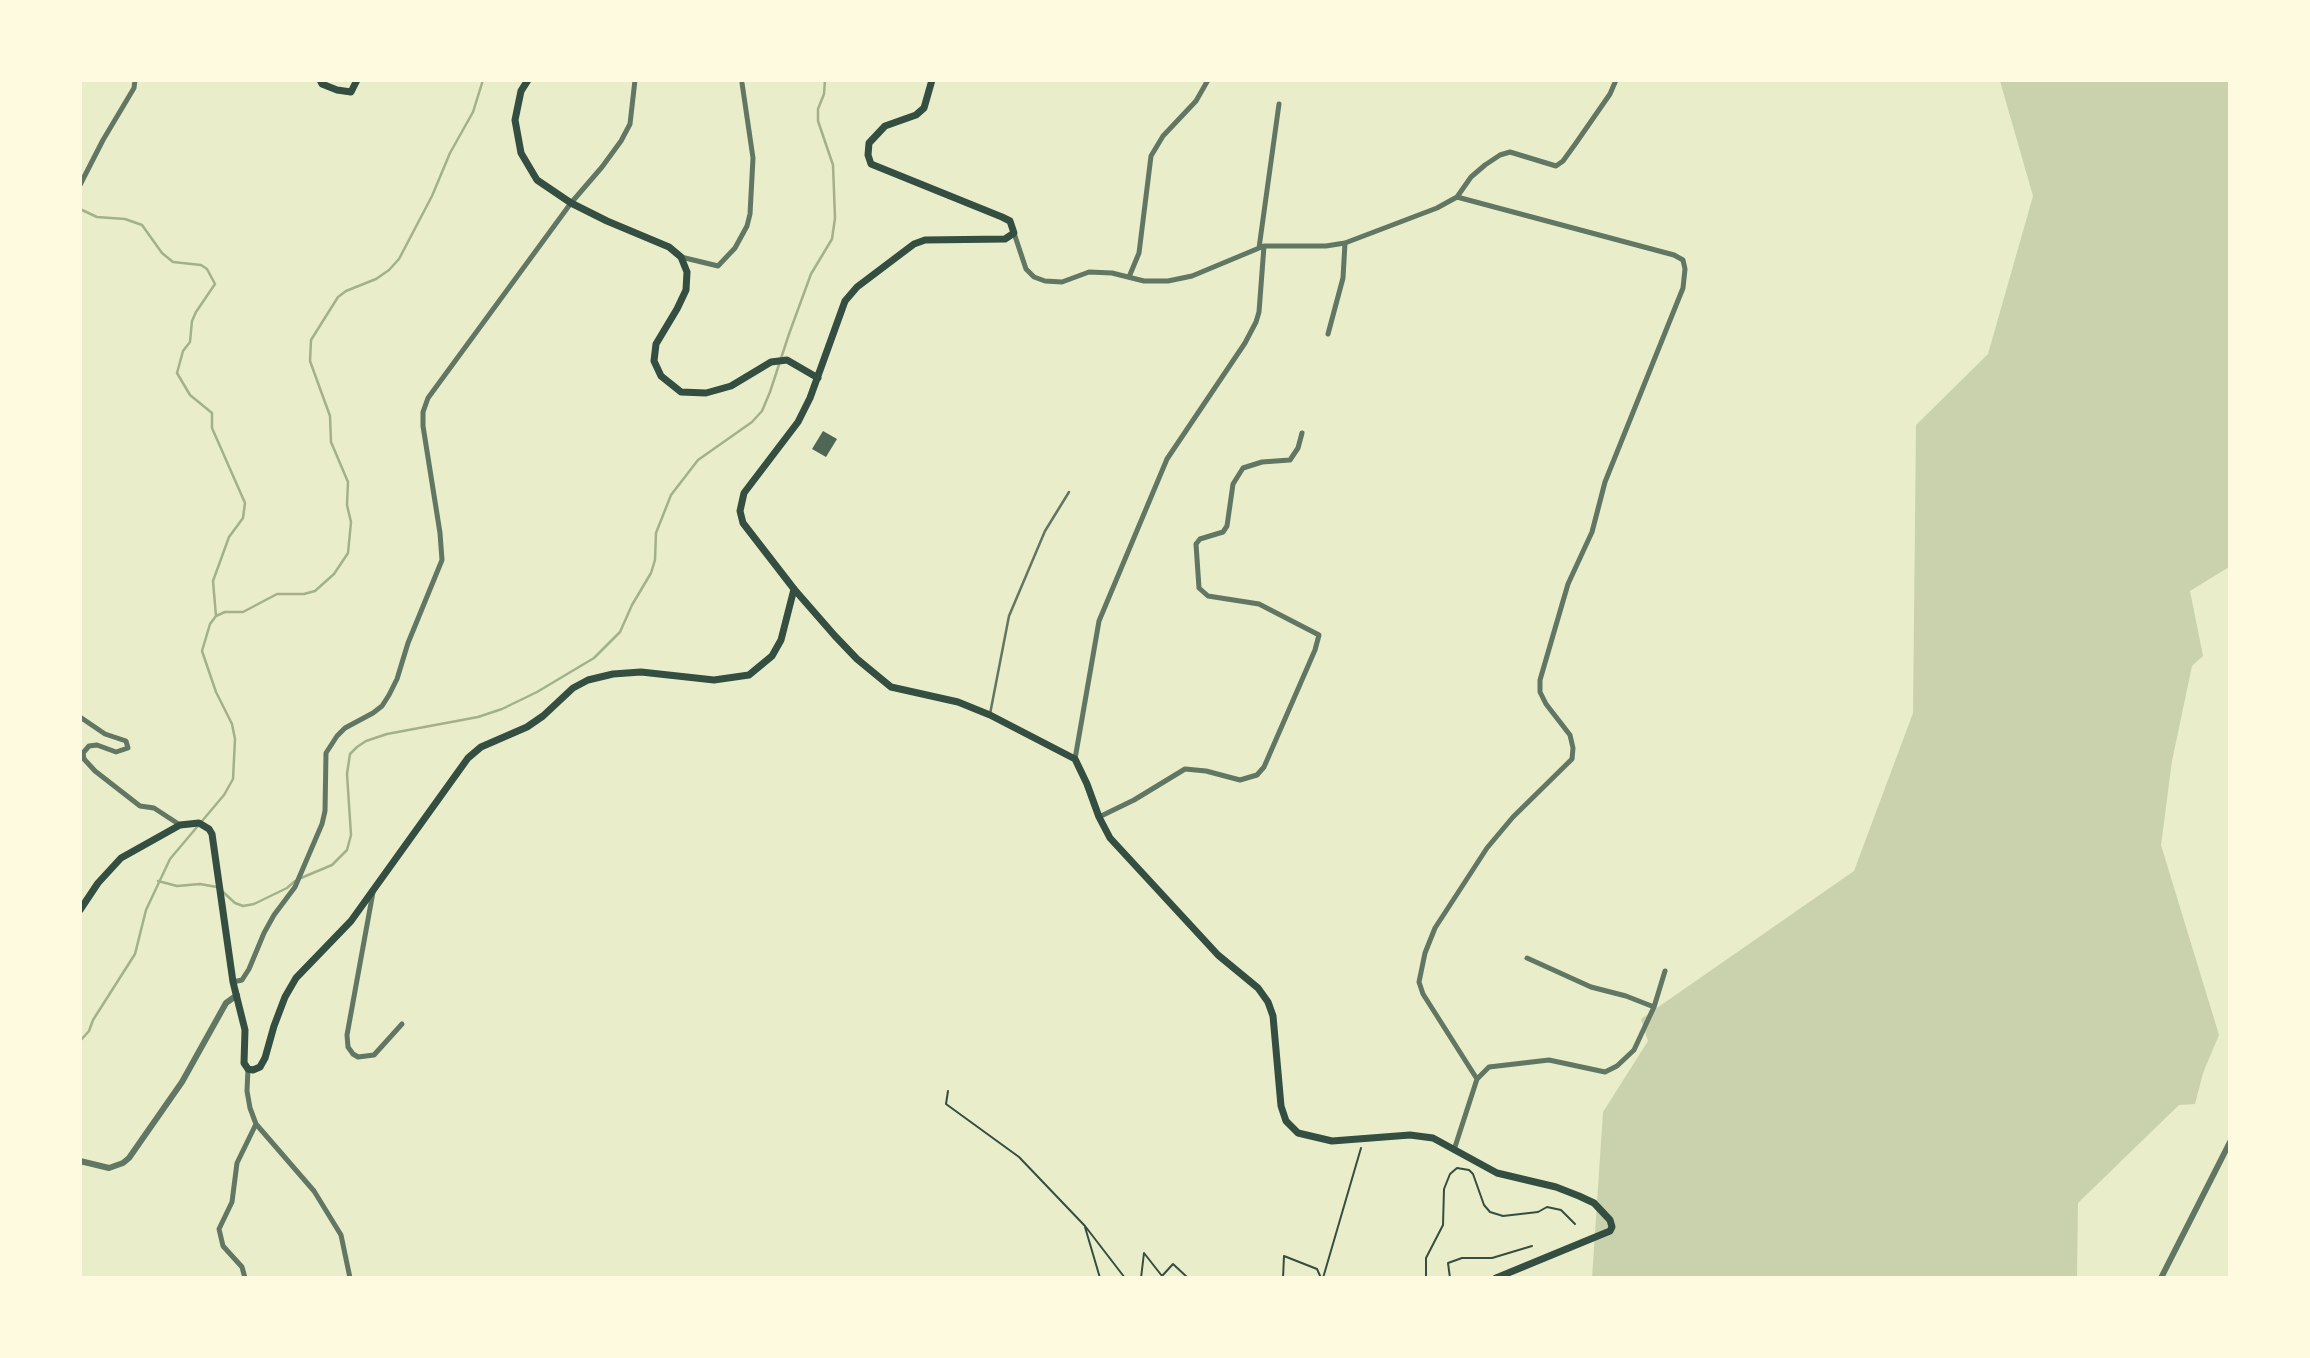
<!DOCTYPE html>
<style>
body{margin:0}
#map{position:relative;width:2310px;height:1358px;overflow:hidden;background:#e9edc9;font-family:Montserrat,sans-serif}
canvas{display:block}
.frame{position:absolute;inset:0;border:82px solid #fefae0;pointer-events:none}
</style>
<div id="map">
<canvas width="2310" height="1358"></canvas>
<div class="frame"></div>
</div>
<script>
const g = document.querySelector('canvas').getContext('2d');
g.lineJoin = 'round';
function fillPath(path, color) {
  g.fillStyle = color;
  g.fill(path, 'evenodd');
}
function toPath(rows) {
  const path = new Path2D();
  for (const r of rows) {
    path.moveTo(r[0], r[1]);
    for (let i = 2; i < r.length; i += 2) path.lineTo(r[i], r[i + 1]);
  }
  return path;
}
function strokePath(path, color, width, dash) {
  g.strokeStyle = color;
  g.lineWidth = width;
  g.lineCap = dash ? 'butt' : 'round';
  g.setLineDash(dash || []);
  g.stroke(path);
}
const green = toPath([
 [2000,81,2229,81,2229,567,2190,591,2203,656,2192,666,2172,761,2161,845,2219,1035,2203,1073,2195,1104,2179,1105,2078,1203,2077,1277,1592,1278,1603,1112,1648,1041,1641,1019,1854,871,1913,713,1916,425,1988,354,2033,196]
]);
const stream = toPath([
 [80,209,97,217,125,219,142,225,162,253,173,262,201,265,207,269,215,284,196,312,192,321,190,342,183,351,177,373,190,395,212,413,212,428,245,503,243,518,229,537,213,581,216,616],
 [301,878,332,865,347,850,351,835,347,774,350,754,357,747,366,741,387,734,478,717,502,709,537,692,594,658,620,632,632,605,651,573,655,560,656,533,671,495,698,460,752,422,762,411,770,392,789,334,811,274,832,239,835,218,833,165,818,121,818,109,824,94,825,80],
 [158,881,177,886,200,884,217,887],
 [222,891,235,903,243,906,254,904,287,888,295,881],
 [80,1041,89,1031,93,1020,135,954,146,910,170,859,224,795,233,779,235,739,232,724,216,692,202,651,210,624,216,616,225,612,243,612,277,594,304,594,315,591,334,574,348,553,351,522,347,505,348,482,331,442,330,416,310,361,311,340,338,297,346,291,376,279,389,270,399,259,432,196,450,153,473,112,483,80]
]);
const building = toPath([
 [823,431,837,439,826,457,812,449]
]);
const path = toPath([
 [948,1091,946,1104,1019,1157,1085,1226,1125,1278],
 [1085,1227,1100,1278],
 [1141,1278,1144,1253,1162,1276,1173,1264,1188,1278],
 [1283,1278,1284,1256,1317,1269,1321,1278],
 [1323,1278,1361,1148],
 [1426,1278,1426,1258,1443,1225,1444,1189,1450,1174,1457,1168,1469,1170,1473,1174,1484,1205,1490,1212,1503,1216,1538,1212,1547,1207,1561,1210,1575,1224],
 [1450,1278,1448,1263,1462,1258,1492,1258,1532,1246]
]);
const service = toPath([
 [990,714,1009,616,1045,531,1069,492]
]);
const minor = toPath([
 [80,185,103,140,134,88,135,80],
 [1457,197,1674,255,1683,260,1685,269,1683,288,1605,482,1592,532,1568,584,1540,680,1540,692,1546,704,1570,735,1573,748,1572,759,1513,817,1487,848,1435,928,1425,953,1419,982,1423,994,1477,1079],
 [1014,233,1026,269,1034,277,1045,281,1062,282,1089,272,1112,273,1144,281,1168,281,1192,276,1264,246,1326,246,1345,243,1437,208,1457,197,1471,177,1485,165,1500,155,1510,152,1556,166,1563,161,1576,143,1610,94,1616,80],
 [1259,248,1279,104],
 [681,257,718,266,735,248,747,226,750,214,753,158,742,83],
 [1129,277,1139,253,1151,156,1163,136,1196,101,1208,80],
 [1328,334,1343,278,1345,243],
 [80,717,105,734,126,741,128,748,116,752,97,745,89,746,83,753,84,759,95,771,140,806,154,808,180,825],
 [1075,759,1099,621,1167,459,1245,343,1256,322,1259,312,1264,246],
 [1099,817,1134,800,1185,769,1206,771,1240,780,1257,775,1264,767,1315,650,1319,635,1259,604,1208,596,1199,588,1196,544,1200,539,1223,532,1227,526,1233,484,1243,468,1262,462,1290,460,1298,448,1302,433],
 [373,892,347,1035,348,1047,353,1054,358,1057,374,1055,402,1024],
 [1527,958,1591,987,1626,996,1654,1007],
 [233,982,242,980,249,969,264,933,274,915,295,887,322,824,325,811,326,753,337,736,345,728,373,713,382,706,389,695,397,679,408,643,442,560,440,533,423,426,423,412,428,398,571,203,602,167,621,141,630,124,635,80],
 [248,1069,247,1091,250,1108,256,1124,314,1191,341,1235,350,1278],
 [1454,1150,1477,1079,1489,1067,1549,1060,1605,1072,1617,1066,1634,1050,1654,1007,1665,971],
 [245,1278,242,1267,223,1246,219,1229,232,1202,237,1163,256,1124]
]);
const tertiary = toPath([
 [80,1161,109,1168,123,1163,129,1158,182,1082,226,1003,237,995],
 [2161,1278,2230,1142]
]);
const secondary = toPath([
 [320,80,322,84,337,90,351,92,357,80],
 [528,80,521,91,515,120,521,153,537,180,571,203,607,221,669,247,681,257,687,272,686,290,677,309,656,344,654,361,661,376,681,392,706,393,731,386,771,362,787,360,818,378],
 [932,80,924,108,916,115,885,126,869,143,868,155,871,164,1002,217,1010,221,1014,233,1005,239,925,240,914,244,857,287,845,301,810,398,798,422,744,493,740,511,743,523,794,589,835,636,857,659,891,687,958,702,990,715,1075,759,1087,784,1099,817,1110,838,1218,955,1258,988,1268,1002,1273,1016,1281,1106,1286,1121,1298,1133,1332,1141,1410,1135,1433,1138,1497,1173,1556,1187,1579,1196,1594,1203,1610,1220,1612,1227,1610,1231,1496,1278],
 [80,910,98,883,121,858,180,825,199,823,209,829,212,834,233,982,245,1030,244,1063,248,1069,253,1070,260,1067,265,1058,274,1026,285,997,296,978,351,921,468,758,481,747,527,727,543,716,573,688,588,680,613,674,641,672,714,680,749,675,772,656,781,640,794,589]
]);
fillPath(green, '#cad2ad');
strokePath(stream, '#a3b18a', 2.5);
fillPath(building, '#4f6655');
strokePath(path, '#344e41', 2);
strokePath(service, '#617663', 2.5);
strokePath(minor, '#617663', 5);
strokePath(tertiary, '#617663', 6);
strokePath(secondary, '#344e41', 7);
</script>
